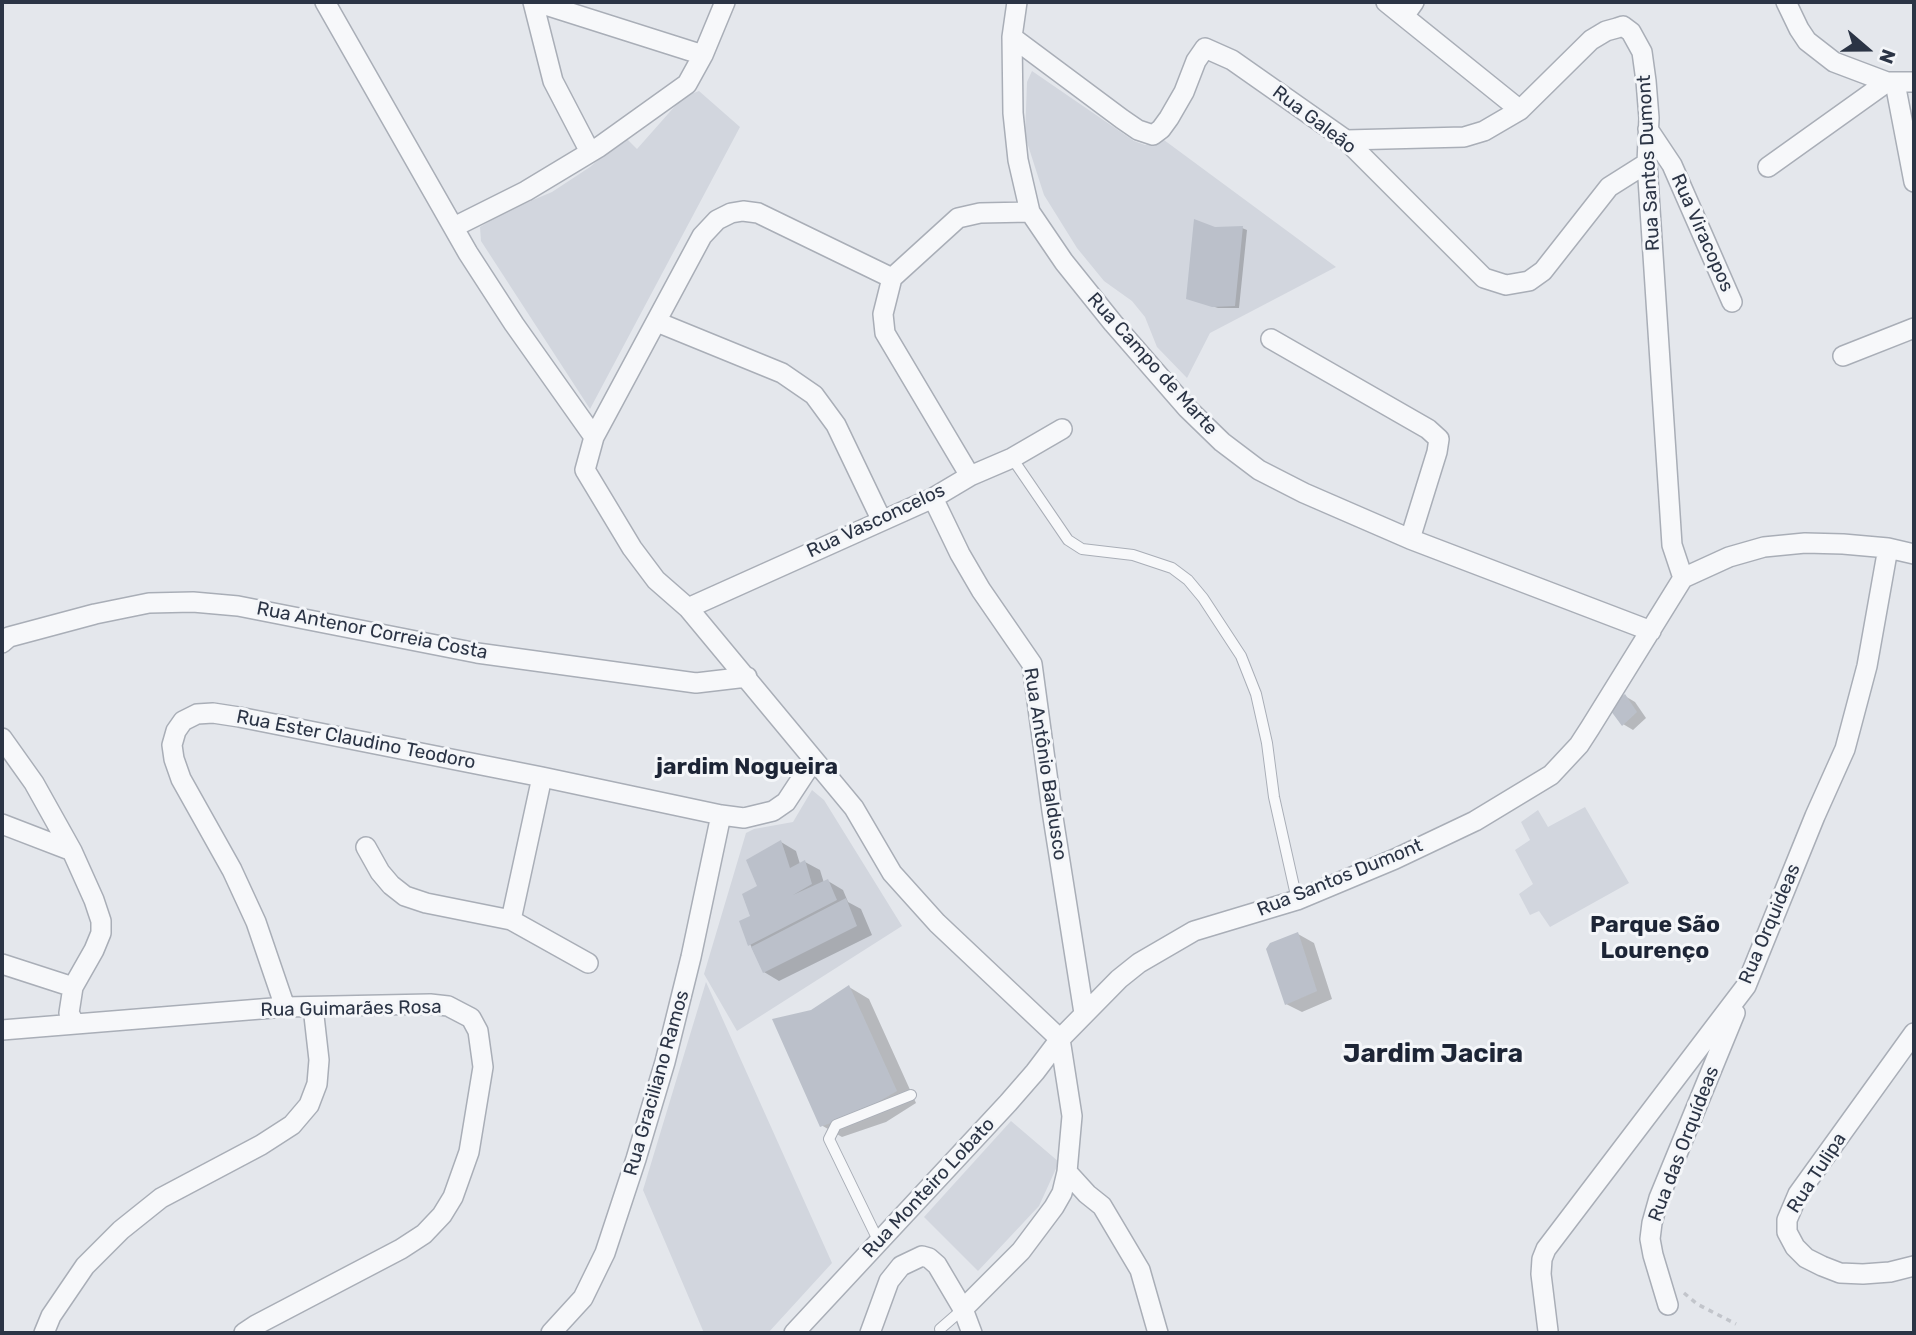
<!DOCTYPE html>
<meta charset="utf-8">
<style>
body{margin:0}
#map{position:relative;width:1916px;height:1335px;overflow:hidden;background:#e4e7ec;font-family:Rubik,sans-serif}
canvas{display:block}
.frame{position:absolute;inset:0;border:4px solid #2b3445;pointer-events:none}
.north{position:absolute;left:1832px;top:14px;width:70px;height:70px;-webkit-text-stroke:5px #f4f6f9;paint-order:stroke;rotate:110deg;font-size:19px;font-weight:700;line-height:28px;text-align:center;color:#2b3445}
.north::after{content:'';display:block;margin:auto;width:24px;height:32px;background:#2b3445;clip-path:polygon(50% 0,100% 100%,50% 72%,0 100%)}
</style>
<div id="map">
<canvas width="1916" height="1335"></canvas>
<div class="frame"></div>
<div class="north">N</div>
</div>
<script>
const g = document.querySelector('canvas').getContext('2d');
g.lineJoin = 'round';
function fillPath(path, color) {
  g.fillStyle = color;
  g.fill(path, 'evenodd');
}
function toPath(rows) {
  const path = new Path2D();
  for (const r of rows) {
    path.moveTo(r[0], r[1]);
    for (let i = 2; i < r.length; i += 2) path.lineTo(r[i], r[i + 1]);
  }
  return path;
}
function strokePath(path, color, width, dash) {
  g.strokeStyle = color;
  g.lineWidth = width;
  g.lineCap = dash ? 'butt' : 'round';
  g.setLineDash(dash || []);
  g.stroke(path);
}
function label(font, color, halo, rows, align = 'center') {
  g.font = font + ' Rubik,sans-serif';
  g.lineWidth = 6;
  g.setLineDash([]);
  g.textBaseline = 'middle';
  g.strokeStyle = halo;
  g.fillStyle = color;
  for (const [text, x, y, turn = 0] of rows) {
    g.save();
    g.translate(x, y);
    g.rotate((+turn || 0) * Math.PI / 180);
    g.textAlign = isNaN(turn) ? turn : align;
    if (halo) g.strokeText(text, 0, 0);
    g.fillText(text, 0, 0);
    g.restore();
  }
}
const built = toPath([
 [1032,71,1134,141,1145,145,1164,140,1336,267,1210,333,1187,378,1157,347,1145,317,1132,301,1104,281,1077,248,1044,195,1025,136,1027,82],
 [699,91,740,127,590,409,481,241,480,227,504,212,552,192,590,167,625,137,637,149,683,97],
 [812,790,824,800,902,926,737,1031,704,974,746,833,754,829,793,822],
 [1585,807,1629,883,1550,927,1539,911,1530,915,1519,894,1533,884,1515,850,1530,840,1521,822,1538,810,1548,827],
 [706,982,832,1263,768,1333,704,1333,643,1190],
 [1011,1121,1059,1162,1039,1206,978,1271,924,1217]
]);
const shadow = toPath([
 [1242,228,1247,230,1239,308,1218,308,1187,298,1215,229],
 [1625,696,1635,702,1646,718,1633,730,1623,724],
 [781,842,796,851,800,864,805,862,820,870,824,883,828,881,843,890,848,902,861,909,872,935,779,981,764,972,750,944,752,917,759,887],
 [1298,934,1314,943,1332,999,1302,1012,1286,1004],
 [849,987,869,999,916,1103,886,1122,842,1137,821,1125,812,1012]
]);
const building = toPath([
 [1194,219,1215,227,1243,226,1235,306,1212,307,1186,299],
 [1625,694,1637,712,1622,726,1608,707],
 [781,840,790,868,805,860,812,884,793,895,828,879,837,900,748,946,739,921,750,916,742,894,757,886,746,860],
 [846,898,857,926,763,973,751,947],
 [1298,932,1317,991,1285,1005,1266,949,1270,943],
 [849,985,897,1091,864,1110,820,1127,772,1019,811,1010]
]);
const path = toPath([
 [1684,1293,1697,1304,1736,1324]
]);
const service = toPath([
 [1012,458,1068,540,1082,549,1133,555,1172,568,1188,580,1203,598,1241,656,1256,694,1267,743,1274,797,1297,900],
 [879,1242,829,1139,836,1125,911,1095],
 [940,1329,963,1309]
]);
const minor = toPath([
 [325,2,468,253,514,324,594,437],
 [533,2,553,81,590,152],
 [536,2,703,55],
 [1017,2,1012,37,1013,113,1018,160,1030,212,1064,262,1113,323,1187,408,1222,442,1259,470,1304,493,1410,539,1651,631],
 [1386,2,1520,110],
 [1786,2,1799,29,1807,41,1834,62,1887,82,1914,82],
 [1404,16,1414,2],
 [1012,37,1122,119,1138,130,1153,135,1161,129,1169,118,1184,92,1196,61,1205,48,1232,60,1346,140,1484,278,1506,285,1529,281,1543,271,1609,187,1647,163],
 [1895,83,1914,182],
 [1648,129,1672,165,1732,302],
 [1346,140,1464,137,1484,131,1520,110,1591,40,1606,31,1617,28,1623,26,1631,32,1642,52,1646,81,1649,118,1647,163,1672,545,1683,578],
 [1768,167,1887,82],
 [454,227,526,191,599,147,687,84,703,55,725,2],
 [892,278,758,213,743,211,731,213,717,220,702,236,608,411,594,437,585,470,632,548,656,580,688,608,854,808,892,873,937,923,1060,1039],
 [892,278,883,314,885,333,970,476],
 [892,278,958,218,980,213,1030,212],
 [657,322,782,373,814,395,836,425,881,519],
 [1271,339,1428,429,1439,439,1437,452,1410,539],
 [1843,356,1914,328],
 [933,498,960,554,981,590,1032,664,1052,811,1084,1013],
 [688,608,933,498,970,476,1012,458,1062,429],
 [2,643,9,637,95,614,149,603,193,602,238,606,477,653,696,683,747,677],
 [2,738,34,783,72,851,94,900,101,921,101,933,94,950,73,987],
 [2,824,72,851],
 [366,847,380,872,391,885,405,896,426,903,511,920,588,963],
 [511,920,542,777],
 [2,964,73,987,69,1013,75,1024],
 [285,1007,256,922,232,870,181,779,174,759,172,745,176,731,183,721,197,714,213,713,239,717,542,777,721,815,744,818,773,811,786,802,813,761],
 [2,1030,285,1007,430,1004,448,1006,471,1018,478,1031,483,1067,469,1152,453,1197,442,1215,424,1234,401,1249,256,1325,244,1333],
 [1914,1033,1798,1194,1787,1220,1787,1232,1795,1247,1806,1258,1822,1266,1840,1273,1863,1274,1890,1272,1914,1266],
 [1067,1172,1087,1194,1102,1206,1140,1270,1158,1333],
 [1668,1305,1653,1255,1650,1239,1652,1223,1659,1198,1735,1013],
 [1548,1331,1541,1274,1542,1259,1546,1249,1746,986,1815,816,1845,749,1867,666,1888,548],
 [44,1333,51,1316,85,1266,121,1230,161,1198,261,1145,292,1125,309,1105,317,1084,319,1060,313,1007],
 [551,1333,583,1298,605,1253,636,1159,665,1062,691,957,721,815],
 [794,1333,1008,1103,1035,1072,1060,1039,1119,979,1139,963,1194,931,1297,900,1395,859,1475,821,1551,775,1579,745,1590,728,1683,578,1729,557,1764,547,1805,543,1843,544,1888,548,1914,554],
 [870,1333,889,1281,901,1266,922,1256,929,1258,937,1265,963,1309],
 [972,1333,963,1309,1021,1251,1054,1207,1062,1193,1067,1172,1072,1116,1060,1039]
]);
const streetNames = [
 ["Rua Galeão",1314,120,37],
 ["Rua Santos Dumont",1649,163,-93],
 ["Rua Viracopos",1702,233,66],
 ["Rua Campo de Marte",1152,364,48],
 ["Rua Vasconcelos",876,521,-25],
 ["Rua Antenor Correia Costa",372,631,11],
 ["Rua Ester Claudino Teodoro",356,740,11],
 ["Rua Antônio Baldusco",1045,764,81],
 ["Rua Santos Dumont",1340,878,-22],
 ["Rua Orquideas",1770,924,-67],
 ["Rua Guimarães Rosa",351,1009,-1],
 ["Rua Graciliano Ramos",657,1083,-74],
 ["Rua das Orquídeas",1684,1144,-69],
 ["Rua Tulipa",1817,1173,-57],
 ["Rua Monteiro Lobato",929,1188,-47]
];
const quarterNames = [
 ["jardim Nogueira",747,767],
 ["Parque São",1655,925],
 ["Lourenço",1655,951]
];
const districtNames = [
 ["Jardim Jacira",1433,1054]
];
fillPath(built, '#d2d6de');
fillPath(shadow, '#0003');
fillPath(building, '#bbc0ca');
strokePath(service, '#a9aeb7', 12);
strokePath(minor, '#a9aeb7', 22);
strokePath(path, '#c2c5cb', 3.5, [5, 5]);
strokePath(service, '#f7f8fa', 10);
strokePath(minor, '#f7f8fa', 19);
label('19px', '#2b3445', '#f4f6f9', streetNames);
label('bold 23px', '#1d2536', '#f4f6f9', quarterNames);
label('bold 26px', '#1d2536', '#f4f6f9', districtNames);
</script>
